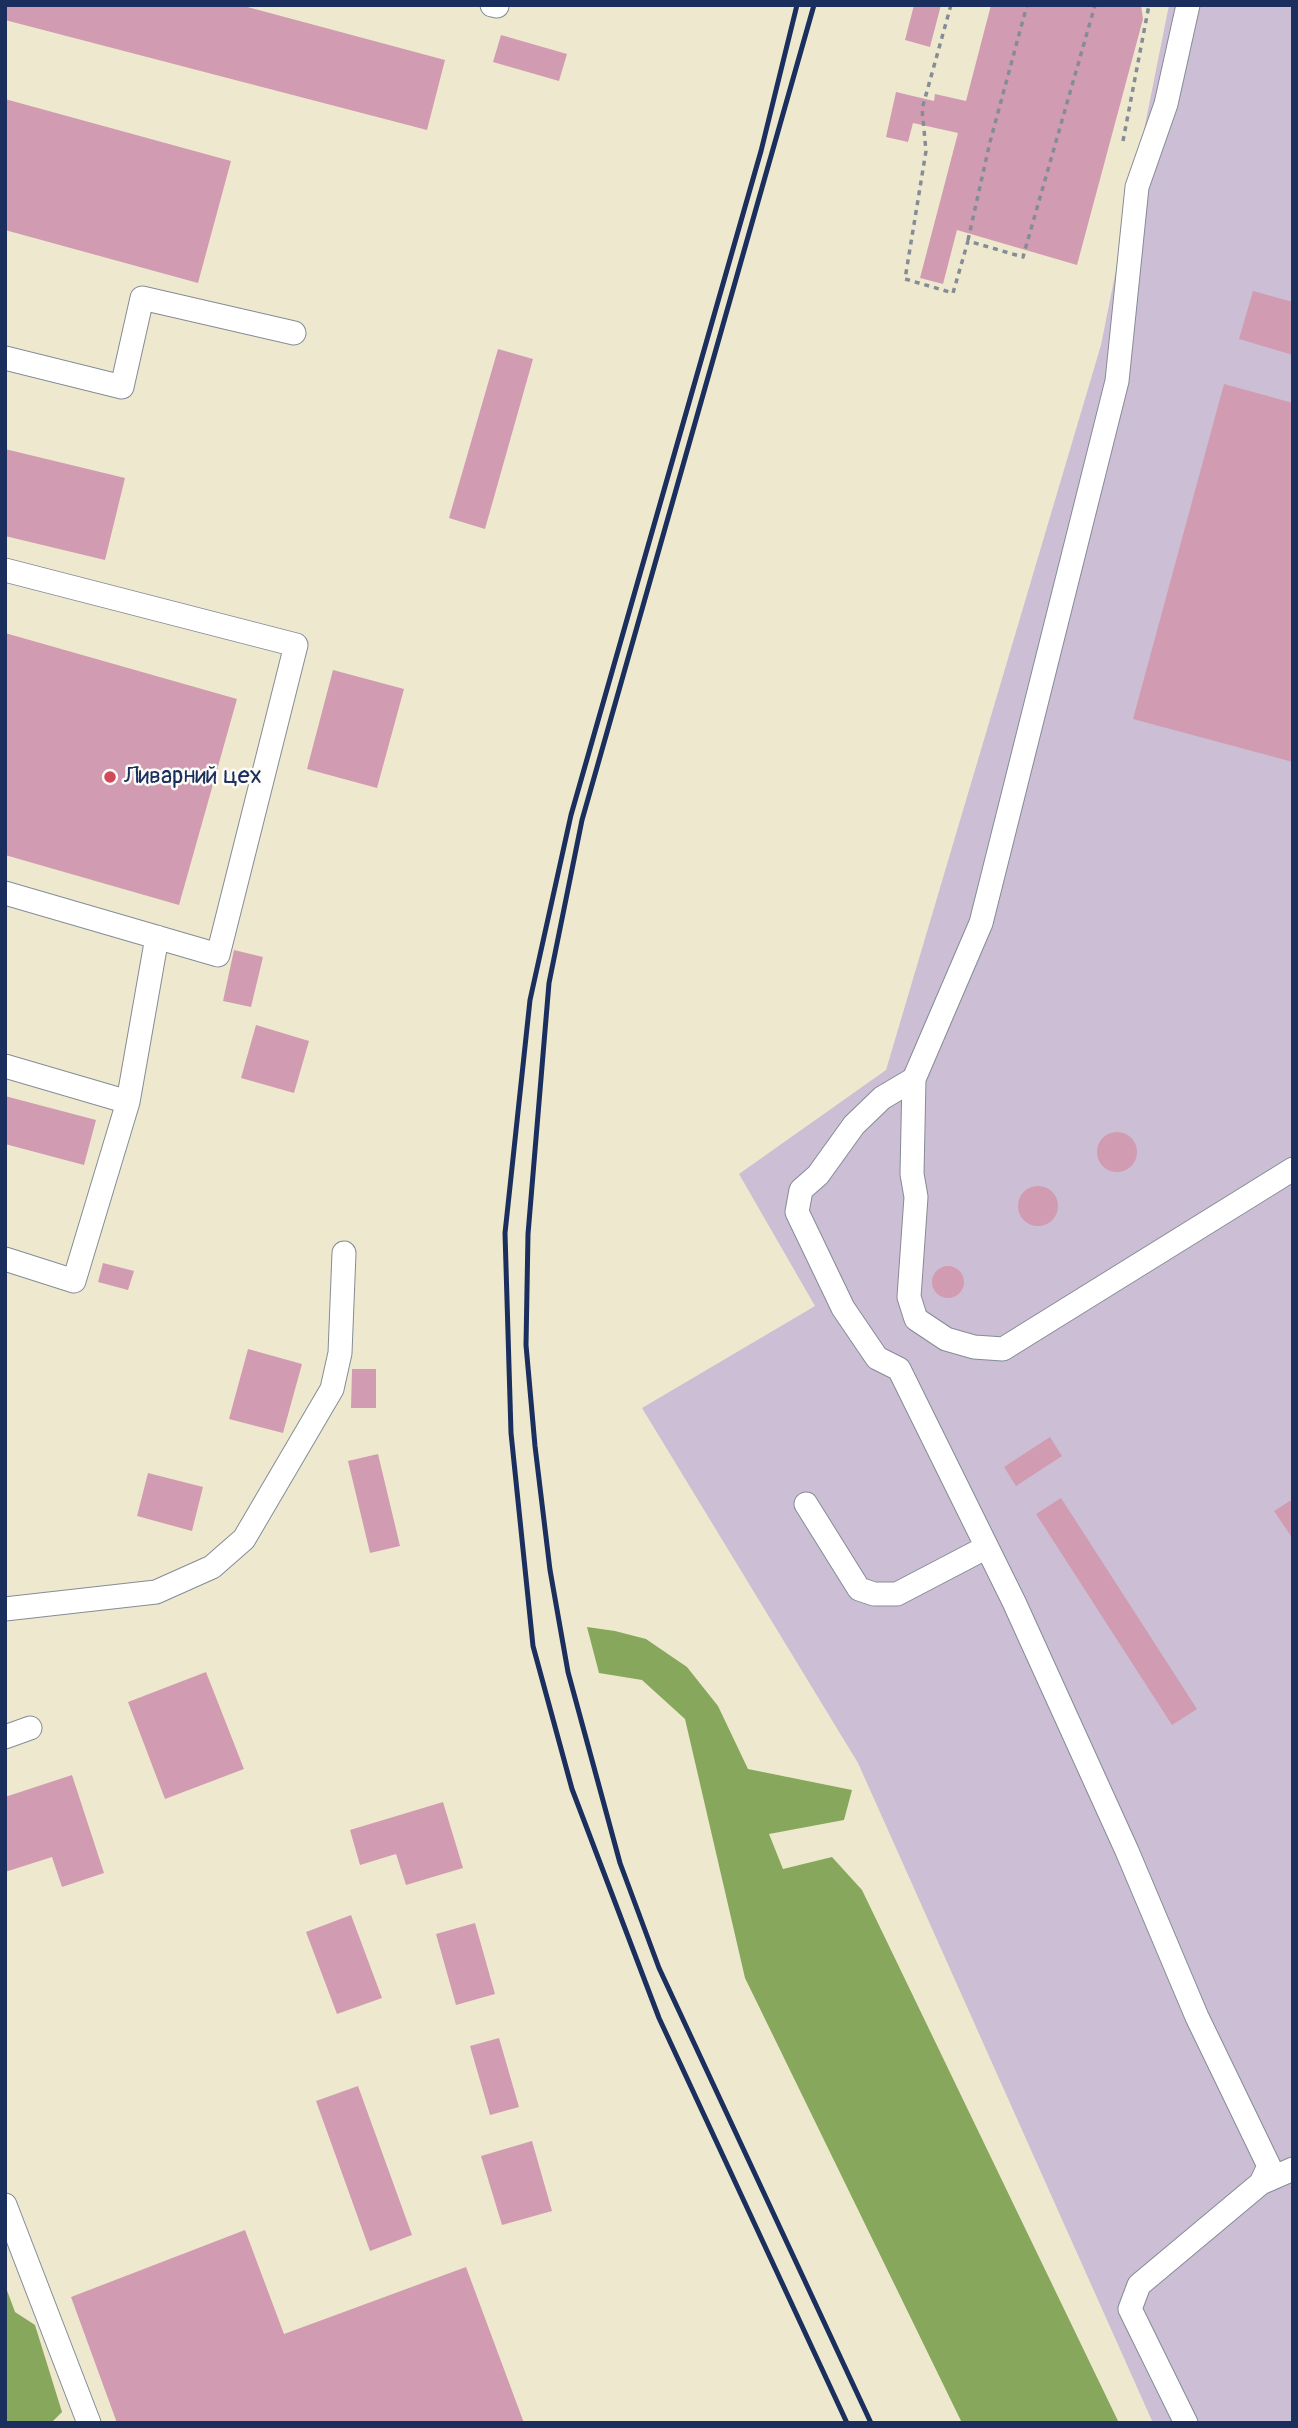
<!DOCTYPE html>
<meta charset="utf-8">
<style>
body{margin:0}
#map{position:relative;width:1298px;height:2428px;overflow:hidden;background:#eee9ce;font-family:Pangolin,sans-serif}
canvas{display:block}
.frame{position:absolute;inset:0;border:7px solid #1b2f5e;pointer-events:none}
</style>
<div id="map">
<canvas width="1298" height="2428"></canvas>
<div class="frame"></div>
</div>
<script>
const g = document.querySelector('canvas').getContext('2d');
g.lineJoin = 'round';
function fillPath(path, color) {
  g.fillStyle = color;
  g.fill(path, 'evenodd');
}
function toPath(rows) {
  const path = new Path2D();
  for (const r of rows) {
    if (r.length === 3) {
      path.moveTo(r[0] + r[2], r[1]);
      path.arc(r[0], r[1], r[2], 0, 2 * Math.PI);
      continue;
    }
    path.moveTo(r[0], r[1]);
    for (let i = 2; i < r.length; i += 2) path.lineTo(r[i], r[i + 1]);
  }
  return path;
}
function strokePath(path, color, width, dash) {
  g.strokeStyle = color;
  g.lineWidth = width;
  g.lineCap = dash ? 'butt' : 'round';
  g.setLineDash(dash || []);
  g.stroke(path);
}
function label(font, color, halo, rows, align = 'center') {
  g.font = font + ' Pangolin,sans-serif';
  g.lineWidth = 5;
  g.setLineDash([]);
  g.textBaseline = 'middle';
  g.strokeStyle = halo;
  g.fillStyle = color;
  for (const [text, x, y, turn = 0] of rows) {
    g.save();
    g.translate(x, y);
    g.rotate((+turn || 0) * Math.PI / 180);
    g.textAlign = isNaN(turn) ? turn : align;
    if (halo) g.strokeText(text, 0, 0);
    g.fillText(text, 0, 0);
    g.restore();
  }
}
const industrial = toPath([
 [1169,5,1293,5,1293,2423,1153,2423,858,1763,642,1408,815,1306,739,1174,886,1070,1101,345]
]);
const forest = toPath([
 [587,1627,615,1631,646,1639,687,1667,718,1706,748,1769,852,1790,844,1820,769,1834,783,1869,832,1857,862,1890,1119,2423,962,2423,745,1978,685,1719,642,1680,599,1673],
 [5,2285,15,2312,35,2325,62,2412,51,2423,5,2423]
]);
const building = toPath([
 [5,5,240,5,445,60,427,130,5,20],
 [914,5,941,5,930,47,905,40],
 [991,5,1141,5,1143,19,1077,265,957,230,943,284,920,278,958,133,913,123,908,142,886,137,896,92,934,101,935,94,966,101],
 [501,35,567,54,559,81,493,62],
 [5,99,231,161,198,283,5,230],
 [1253,291,1293,302,1293,355,1239,339],
 [498,349,533,359,485,529,449,518],
 [1224,384,1293,403,1293,762,1133,719],
 [5,449,125,478,105,560,5,536],
 [5,633,237,699,179,905,5,855],
 [333,670,404,689,377,788,307,769],
 [234,950,263,957,251,1007,223,1001],
 [256,1025,309,1041,294,1093,241,1078],
 [5,1096,96,1120,84,1165,5,1144],
 [1117,1152,20],
 [1038,1206,20],
 [103,1263,134,1271,128,1290,98,1282],
 [948,1282,16],
 [248,1349,302,1364,283,1433,229,1419],
 [352,1369,376,1369,376,1408,351,1408],
 [1050,1437,1062,1456,1016,1486,1004,1467],
 [378,1454,400,1546,370,1553,348,1461],
 [148,1473,203,1487,192,1531,137,1516],
 [1061,1498,1197,1709,1172,1725,1036,1514],
 [1293,1499,1293,1539,1274,1511],
 [206,1672,244,1769,165,1799,128,1702],
 [72,1775,104,1873,62,1887,52,1857,5,1872,5,1797],
 [443,1802,463,1868,406,1885,396,1854,360,1865,350,1830],
 [351,1915,382,1998,337,2014,306,1932],
 [475,1923,495,1994,456,2005,436,1934],
 [499,2038,519,2107,490,2115,470,2046],
 [358,2086,412,2235,370,2251,316,2101],
 [532,2141,552,2211,502,2225,481,2156],
 [245,2230,284,2334,466,2267,524,2423,117,2423,71,2297]
]);
const path = toPath([
 [951,5,922,109,926,151,905,279,953,293,968,241,1023,257,1095,5],
 [1123,141,1149,5],
 [968,240,990,142,1027,5]
]);
const minor = toPath([
 [492,5,497,6],
 [5,358,122,387,142,298,294,333],
 [5,570,296,645,218,955,5,893],
 [5,1066,128,1102,157,937],
 [914,1079,912,1174,916,1197,909,1297,916,1319,946,1339,974,1347,1003,1349,1293,1169],
 [5,1259,74,1281,128,1102],
 [806,1504,859,1589,874,1594,897,1594,985,1548],
 [5,1609,156,1592,212,1567,244,1539,332,1389,340,1353,344,1253],
 [5,1737,30,1728],
 [1261,2183,1293,2169],
 [5,2205,89,2423],
 [1186,2423,1130,2309,1139,2285,1261,2183,1269,2166,1197,2017,1127,1851,1014,1602,899,1369,877,1358,843,1308,797,1212,801,1190,818,1175,854,1125,882,1098,914,1079,981,923,1117,381,1137,187,1166,104,1188,5]
]);
const rail = toPath([
 [797,5,761,151,571,815,530,1000,505,1233,511,1433,533,1646,572,1789,659,2018,847,2423],
 [814,5,582,820,549,983,528,1234,526,1345,535,1446,550,1570,568,1672,620,1863,659,1968,871,2423]
]);
const markers = [
 [110,777,7,"#d1495b"]
];
const poiNames = [
 ["Ливарний цех",124,777]
];
fillPath(industrial, '#ccbed4');
fillPath(forest, '#87a85c');
fillPath(building, '#d19cb1');
strokePath(minor, '#848c96', 25);
strokePath(path, '#848c96', 3.5, [5, 5]);
strokePath(minor, '#fff', 23);
strokePath(rail, '#1b2f5e', 5);
for (const [x, y, r, color] of markers) {
  const dot = new Path2D();
  dot.arc(x, y, r, 0, 2 * Math.PI);
  g.fillStyle = color;
  g.fill(dot);
  strokePath(dot, '#fdfcf7', 2.5);
}
label('24px', '#1b2f5e', '#fdfcf7', poiNames, 'left');
</script>
